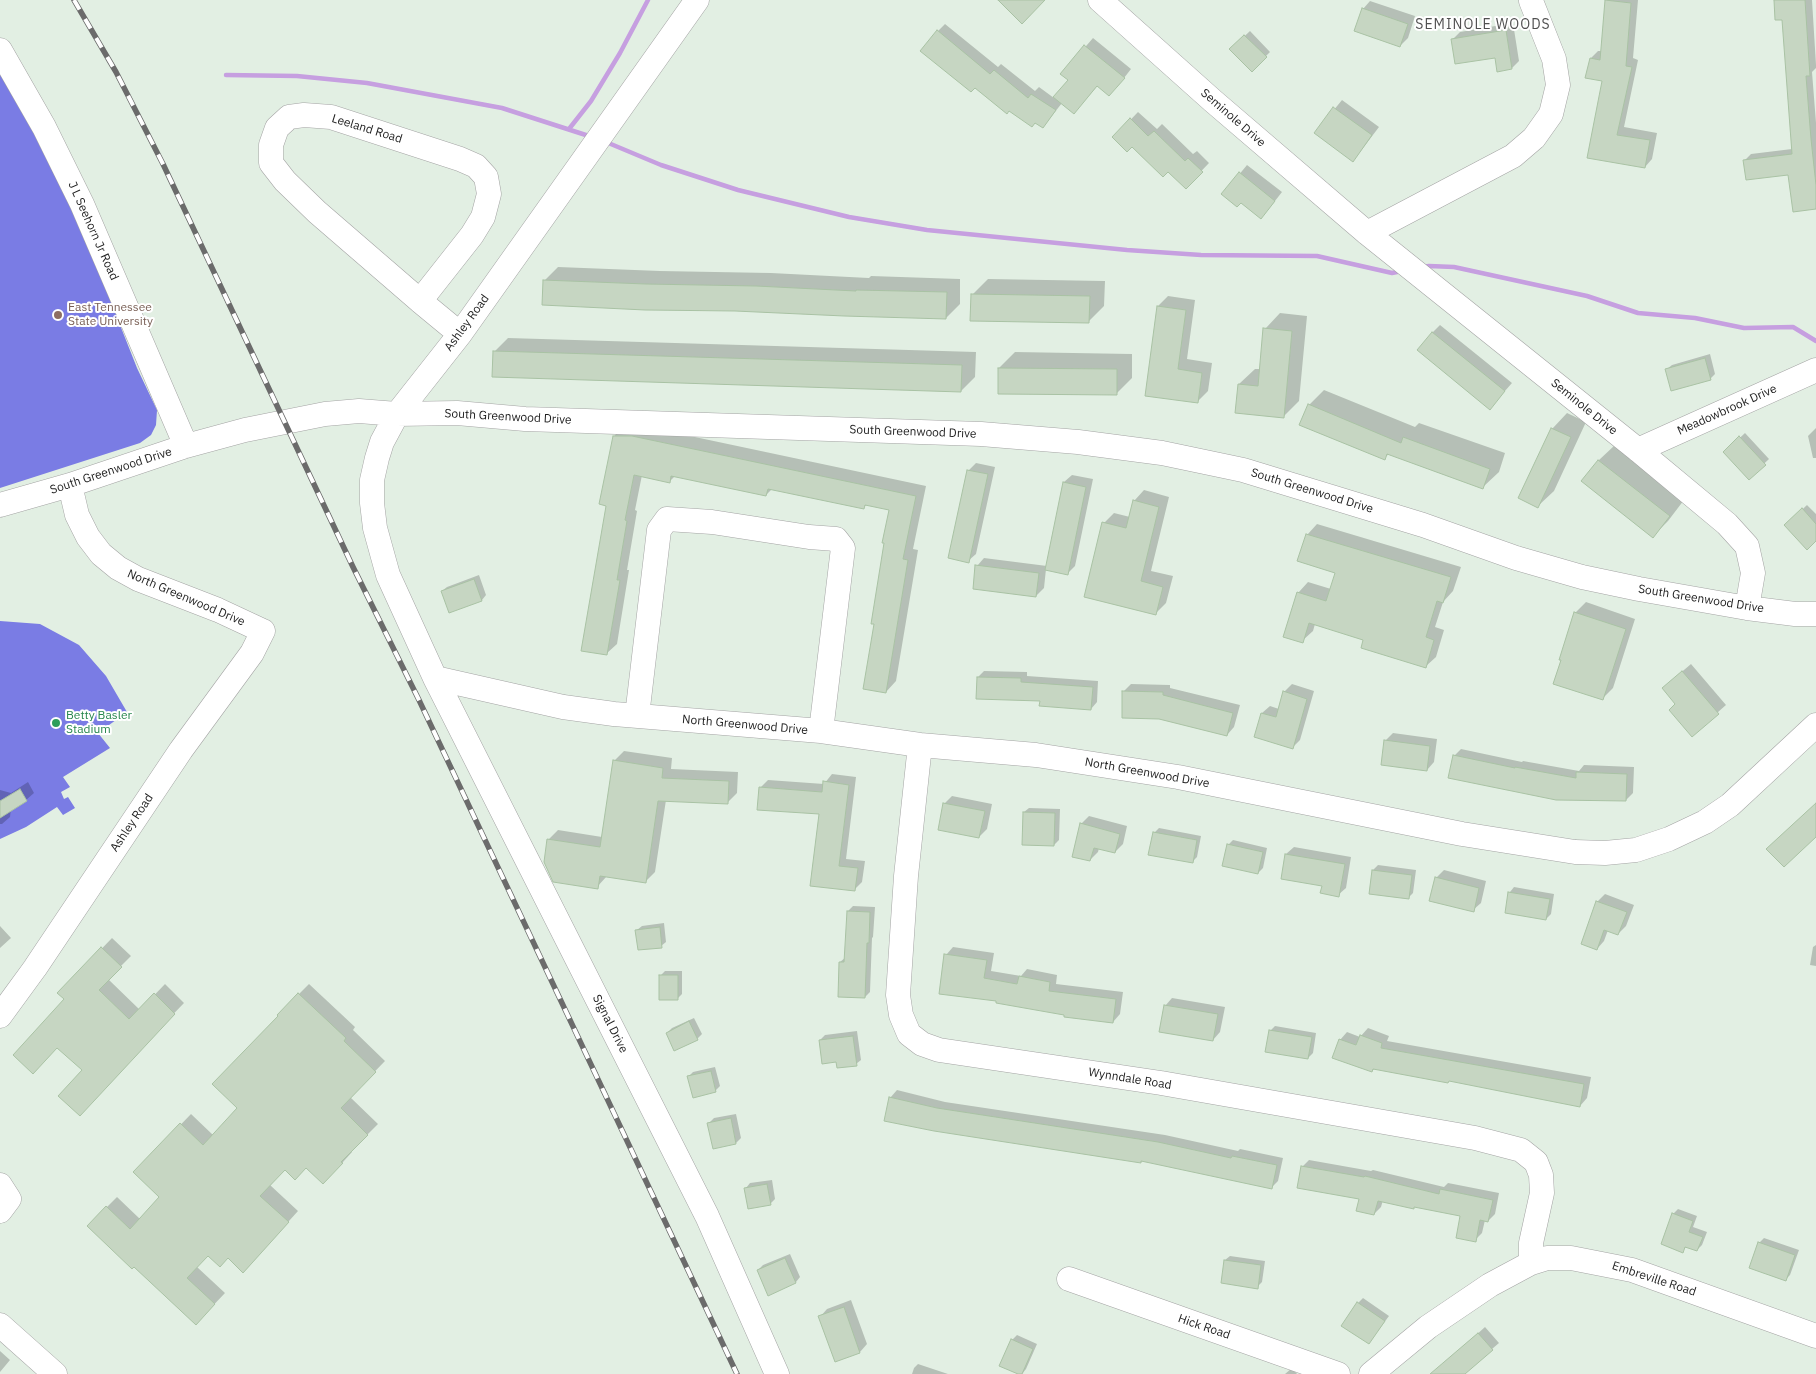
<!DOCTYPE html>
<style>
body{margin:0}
canvas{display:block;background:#e2efe3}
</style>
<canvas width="1816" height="1374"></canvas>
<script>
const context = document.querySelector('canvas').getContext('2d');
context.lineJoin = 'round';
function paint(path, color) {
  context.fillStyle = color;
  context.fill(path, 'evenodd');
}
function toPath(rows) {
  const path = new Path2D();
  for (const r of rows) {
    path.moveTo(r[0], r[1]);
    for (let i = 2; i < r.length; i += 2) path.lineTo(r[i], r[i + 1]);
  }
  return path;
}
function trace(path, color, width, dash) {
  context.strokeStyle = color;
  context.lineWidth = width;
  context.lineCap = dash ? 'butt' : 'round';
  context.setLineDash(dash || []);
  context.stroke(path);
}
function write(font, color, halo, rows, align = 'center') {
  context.font = font + ' "IBM Plex Sans",sans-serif';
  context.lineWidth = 4;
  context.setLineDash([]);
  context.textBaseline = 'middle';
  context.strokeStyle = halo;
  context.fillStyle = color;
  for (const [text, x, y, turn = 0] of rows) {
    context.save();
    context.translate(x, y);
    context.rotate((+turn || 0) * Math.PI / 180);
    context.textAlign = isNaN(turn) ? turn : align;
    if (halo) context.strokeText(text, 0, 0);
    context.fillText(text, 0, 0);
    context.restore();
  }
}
paint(toPath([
 [0,69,20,104,86,239,137,368,157,410,156,425,151,435,140,443,0,488],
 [0,621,40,624,79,645,106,676,127,712,98,733,110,748,63,777,70,787,61,792,64,799,68,797,75,808,63,815,57,807,26,827,0,839]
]), '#7a7ce4');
paint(toPath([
 [1607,0,1638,0,1633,58,1638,60,1624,127,1657,133,1652,159,1645,167,1589,157,1604,81,1591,58,1598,51,1602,51],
 [1776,0,1812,0,1816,65,1816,68,1812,72,1816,123,1816,208,1790,174,1745,160,1751,154,1792,149,1783,19],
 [1370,1,1415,16,1408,38,1400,46,1363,9],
 [1513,23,1519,61,1512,68,1496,57,1453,39,1460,32],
 [945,24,998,67,1001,64,1035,91,1039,87,1054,98,1069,80,1062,74,1093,38,1131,69,1117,87,1098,85,1081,105,1062,103,1043,127,938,31],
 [1250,31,1270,52,1252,70,1231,49],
 [1342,100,1379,127,1360,152,1353,160,1315,133],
 [1138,112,1157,129,1162,124,1193,154,1197,151,1209,163,1186,187,1168,170,1132,145,1114,137],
 [1247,165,1282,192,1268,210,1241,201,1223,194],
 [558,267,660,271,771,273,869,278,871,276,960,279,960,304,946,318,735,309,544,281],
 [988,279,1105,281,1104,306,1089,321,972,295],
 [1168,296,1195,300,1187,359,1212,363,1208,391,1197,402,1147,395,1158,306],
 [1280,313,1307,316,1299,401,1283,417,1237,412,1239,384,1255,369,1261,369,1265,329],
 [1440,325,1512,383,1490,408,1432,333],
 [508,338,976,352,975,377,961,391,494,352],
 [1015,352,1132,354,1132,378,1116,394,999,368],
 [1710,354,1715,374,1710,379,1667,369,1672,365],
 [1324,390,1415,427,1419,423,1505,453,1499,472,1483,487,1389,454,1384,458,1309,405],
 [1567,413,1586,422,1554,491,1538,506,1552,429],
 [624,426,643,426,926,486,913,549,918,550,896,681,886,692,891,509,867,504,863,508,772,489,766,495,675,476,670,481,642,475,635,510,637,511,627,570,629,570,617,644,606,654,607,505,614,436],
 [1816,428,1816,458,1813,458,1808,436],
 [1745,433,1769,459,1749,478,1725,452],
 [1615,445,1684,500,1668,521,1653,536,1583,481,1599,460],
 [976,463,995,467,976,554,968,561,950,557,969,470],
 [1072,475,1093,479,1075,566,1067,574,1046,569,1044,588,1036,596,977,566,984,558,1047,566,1064,482],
 [1144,490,1169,497,1151,571,1173,576,1166,603,1156,613,1104,523,1114,513,1130,517,1134,501],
 [1807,505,1816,514,1816,540,1786,525],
 [1317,524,1461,567,1453,591,1443,602,1435,627,1444,630,1436,657,1425,667,1365,639,1315,624,1313,631,1302,641,1298,593,1308,582,1331,589,1336,572,1307,535],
 [479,575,486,595,482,600,442,591,447,587],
 [1586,602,1635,619,1613,688,1602,699,1575,613],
 [1691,664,1726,705,1692,735,1676,704,1671,681],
 [984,671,1027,672,1027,676,1098,681,1097,702,1091,709,1041,700,978,677],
 [1131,684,1170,685,1170,688,1240,705,1234,727,1227,735,1123,692],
 [1292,684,1314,691,1300,740,1293,747,1262,713,1270,706,1279,709,1284,692],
 [1393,733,1437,739,1434,762,1427,770,1385,741],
 [1461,749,1522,762,1523,761,1579,771,1584,765,1634,767,1633,793,1626,800,1454,756],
 [624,751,672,758,671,769,738,772,737,793,727,803,666,800,655,872,645,882,607,876,597,887,548,840,558,830,602,837,614,761],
 [832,774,856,777,846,859,865,861,862,882,854,890,812,885,820,813,760,788,768,780,824,784],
 [28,782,34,793,26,800,11,809,10,817,2,824,0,824,0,790,11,793],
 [952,796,992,804,987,829,979,837,944,804],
 [1029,808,1060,809,1059,840,1054,845,1024,812],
 [1089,816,1127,826,1123,844,1115,852,1099,848,1098,852,1090,860,1081,824],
 [1159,828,1201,836,1197,857,1192,862,1154,833],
 [1233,840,1267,848,1263,868,1258,873,1228,845],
 [1294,847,1351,857,1346,888,1338,895,1323,885,1286,854],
 [1378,865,1416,870,1413,893,1408,898,1370,893,1373,870],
 [1444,870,1486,881,1481,903,1473,910,1436,878],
 [1514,887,1554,894,1551,914,1546,919,1506,912,1510,892],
 [1605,894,1634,905,1626,926,1618,934,1608,930,1604,941,1597,949,1597,902],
 [853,906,875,907,873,937,872,938,870,992,865,997,840,962,846,957,848,911],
 [664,923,666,942,661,946,637,930,642,926],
 [0,926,11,938,0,948],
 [112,938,131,956,108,979,140,1010,165,984,184,1003,132,1057,83,1070,66,999,59,993],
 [1816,945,1816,966,1810,965,1813,947],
 [953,947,994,953,991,971,1021,976,1027,969,1057,975,1056,984,1123,992,1120,1014,1113,1022,997,1002,946,955],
 [665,971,682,971,682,994,677,999,660,976],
 [309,984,355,1027,353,1030,385,1061,350,1097,378,1124,351,1151,352,1152,334,1172,307,1167,285,1169,270,1185,298,1211,253,1261,208,1254,197,1267,225,1293,206,1313,134,1265,88,1226,117,1197,140,1219,161,1197,135,1172,191,1114,213,1135,239,1108,279,1016,278,1015],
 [1172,998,1225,1007,1220,1032,1213,1040,1165,1006],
 [694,1018,702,1034,697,1039,667,1033,672,1028],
 [1275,1026,1316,1033,1313,1053,1308,1058,1270,1031],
 [1368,1028,1389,1036,1387,1041,1591,1077,1587,1098,1580,1106,1450,1080,1375,1068,1372,1071,1340,1040,1347,1032,1360,1037],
 [857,1031,861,1060,856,1064,837,1060,820,1040,825,1035],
 [715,1067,720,1086,715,1091,688,1077,693,1072],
 [897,1090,945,1102,1165,1135,1238,1151,1240,1149,1283,1158,1278,1181,1271,1188,1143,1160,1141,1162,890,1098],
 [736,1114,741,1138,736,1143,709,1123,714,1118],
 [1309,1160,1371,1171,1373,1170,1444,1187,1448,1183,1499,1193,1495,1214,1488,1221,1485,1220,1482,1233,1475,1240,1461,1215,1415,1206,1413,1208,1383,1200,1381,1207,1374,1214,1361,1198,1302,1167],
 [772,1180,775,1199,770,1204,746,1188,750,1183],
 [1678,1209,1697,1216,1693,1227,1707,1232,1702,1245,1697,1250,1687,1246,1682,1251,1673,1214],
 [1764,1238,1799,1250,1790,1275,1785,1280,1759,1243],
 [790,1254,800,1277,796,1282,758,1270,763,1265],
 [1230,1256,1265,1261,1262,1282,1257,1287,1225,1260],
 [1363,1298,1389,1316,1369,1343,1358,1303],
 [851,1300,867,1344,860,1352,836,1361,820,1317,827,1309],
 [1485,1327,1499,1343,1492,1349,1463,1374,1433,1374],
 [1017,1335,1037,1344,1026,1369,1022,1374,1012,1340],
 [0,1351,10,1360,0,1372],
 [918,1364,948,1374,912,1374,914,1368],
 [1292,1368,1297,1374,1285,1374]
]), '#0003');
trace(toPath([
 [226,75,297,76,367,83,502,108,592,137],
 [569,129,591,101,620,53,648,0],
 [606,142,661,165,738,190,849,217,927,230,1127,250,1201,255,1317,256,1392,273,1402,271],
 [1422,267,1429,266,1454,267,1587,296,1638,313,1695,318,1744,328,1793,327,1816,341]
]), '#c69fe0', 4.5);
const building = toPath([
 [998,0,1045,0,1022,24,998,0],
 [1605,0,1631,3,1626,66,1632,67,1617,135,1650,140,1645,168,1587,158,1602,81,1585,78,1590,58,1600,60,1605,0],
 [1774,0,1805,0,1810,76,1806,76,1811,139,1816,185,1816,209,1793,212,1788,175,1746,180,1743,160,1792,154,1782,20,1775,20,1774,0],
 [1362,8,1408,24,1400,47,1354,31,1362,8],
 [937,30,990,74,994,70,1028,98,1031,94,1056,110,1043,128,1035,123,1032,127,1009,111,1007,114,975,88,971,92,920,51,937,30],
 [1506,30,1512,69,1497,72,1495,58,1455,64,1451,39,1506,30],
 [1244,35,1267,57,1252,72,1229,49,1244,35],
 [1084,45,1125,78,1109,96,1097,86,1074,114,1053,97,1068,80,1060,74,1084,45],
 [1333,107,1372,135,1353,162,1314,133,1333,107],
 [1130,118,1148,136,1154,131,1185,161,1188,158,1203,172,1186,189,1168,172,1163,177,1132,147,1127,152,1112,137,1130,118],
 [1239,172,1275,201,1261,219,1241,203,1237,207,1221,194,1239,172],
 [543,280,646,284,756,286,856,291,856,290,947,292,946,319,844,316,735,311,645,310,542,305,543,280],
 [971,294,1090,296,1089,323,970,321,971,294],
 [1157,306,1186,310,1178,369,1202,373,1198,403,1145,396,1157,306],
 [1263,328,1292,331,1284,418,1235,413,1238,384,1258,386,1263,328],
 [1432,332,1505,391,1490,410,1417,350,1432,332],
 [493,351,962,365,961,392,492,377,493,351],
 [1705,358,1711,380,1671,391,1665,369,1705,358],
 [998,368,1117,369,1117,395,998,394,998,368],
 [1308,404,1401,443,1403,437,1490,469,1483,489,1387,454,1385,460,1299,425,1308,404],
 [1551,428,1571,437,1538,508,1518,498,1551,428],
 [613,436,632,436,916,496,903,559,908,560,886,693,863,689,874,624,871,624,884,543,882,543,889,510,865,505,864,509,768,489,766,496,671,476,670,483,634,475,625,520,627,521,617,580,620,580,607,655,581,651,606,506,599,504,613,436],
 [1739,436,1766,465,1749,480,1723,452,1739,436],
 [1598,460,1670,516,1653,538,1581,481,1598,460],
 [967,470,988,474,969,563,948,558,967,470],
 [1063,482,1086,487,1068,575,1045,570,1063,482],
 [1133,500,1159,507,1141,581,1163,587,1156,615,1084,597,1102,522,1126,528,1133,500],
 [1802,508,1816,524,1816,541,1807,550,1784,525,1802,508],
 [1306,534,1451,577,1443,603,1437,601,1426,637,1434,640,1426,668,1361,648,1363,640,1309,623,1303,643,1283,637,1297,592,1326,601,1335,573,1297,561,1306,534],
 [975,565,1039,573,1036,597,973,589,975,565],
 [474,579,482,601,449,613,441,591,474,579],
 [1574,612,1626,629,1603,700,1553,684,1561,660,1559,660,1574,612],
 [1682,671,1719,714,1692,737,1669,710,1675,704,1662,688,1682,671],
 [977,677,1021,678,1021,682,1093,687,1091,710,1039,706,1040,701,976,699,977,677],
 [1122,691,1163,692,1163,695,1233,713,1227,736,1159,719,1122,718,1122,691],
 [1283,691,1307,699,1293,749,1254,737,1261,713,1276,717,1283,691],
 [1384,740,1430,746,1427,771,1381,765,1384,740],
 [1453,755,1515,768,1515,767,1576,778,1576,772,1627,774,1626,801,1556,800,1448,778,1453,755],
 [613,760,663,768,662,778,729,781,728,804,658,801,646,883,600,876,598,889,553,882,544,862,547,839,600,847,613,760],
 [823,781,849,785,839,866,858,868,855,891,810,886,819,814,757,810,759,787,822,792,823,781],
 [20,789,27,801,0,818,0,801,20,789],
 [943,803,985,811,979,838,938,830,943,803],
 [1816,803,1816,837,1784,867,1766,849,1816,803],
 [1023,812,1055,813,1054,846,1022,845,1023,812],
 [1080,823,1120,834,1115,853,1094,848,1090,861,1072,857,1080,823],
 [1153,832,1197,840,1193,863,1148,855,1153,832],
 [1227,844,1263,852,1258,874,1222,866,1227,844],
 [1285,854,1345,864,1339,897,1320,893,1322,886,1281,879,1285,854],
 [1372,870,1412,875,1409,899,1369,894,1372,870],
 [1435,877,1479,888,1474,912,1429,901,1435,877],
 [1508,892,1550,899,1546,920,1505,913,1508,892],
 [1596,901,1627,912,1618,935,1604,930,1597,950,1581,944,1596,901],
 [847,911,870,912,869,943,867,943,865,998,838,997,839,962,844,962,847,911],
 [660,927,662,948,638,950,635,930,660,927],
 [101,947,122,967,99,990,129,1019,154,993,175,1014,80,1116,58,1096,82,1070,57,1048,33,1074,13,1055,64,999,57,993,101,947],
 [944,954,987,960,984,978,1017,984,1019,976,1050,982,1049,991,1116,999,1113,1023,1064,1017,1064,1015,996,1003,996,1001,939,994,944,954],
 [659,975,678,975,678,1000,659,1000,659,975],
 [298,993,346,1038,344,1041,376,1072,341,1108,368,1135,341,1162,343,1163,323,1184,306,1168,295,1180,285,1170,260,1196,289,1222,243,1273,228,1258,220,1267,208,1256,187,1278,215,1304,196,1325,134,1267,132,1269,87,1226,106,1206,130,1229,159,1197,133,1172,180,1123,203,1145,237,1108,212,1084,278,1016,277,1015,298,993],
 [1164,1005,1218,1014,1213,1041,1159,1032,1164,1005],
 [689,1021,698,1040,674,1051,666,1033,689,1021],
 [1269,1030,1312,1037,1308,1059,1265,1052,1269,1030],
 [1360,1035,1382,1043,1381,1048,1584,1084,1580,1107,1449,1081,1448,1083,1373,1069,1372,1072,1332,1058,1339,1039,1356,1045,1360,1035],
 [853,1036,857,1066,837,1068,836,1062,822,1064,819,1040,853,1036],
 [711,1071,716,1092,693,1098,687,1076,711,1071],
 [889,1097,937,1108,1158,1142,1231,1158,1232,1156,1277,1165,1272,1189,1141,1161,1141,1163,934,1131,884,1121,889,1097],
 [731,1118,736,1144,713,1149,707,1123,731,1118],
 [1301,1166,1364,1177,1365,1176,1439,1194,1440,1189,1493,1200,1488,1222,1480,1220,1476,1242,1456,1238,1460,1216,1414,1207,1414,1209,1378,1201,1374,1215,1356,1211,1359,1199,1297,1188,1301,1166],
 [767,1184,771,1205,748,1209,744,1188,767,1184],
 [1672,1213,1693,1221,1689,1232,1703,1237,1697,1251,1685,1247,1683,1253,1661,1244,1672,1213],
 [1758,1242,1795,1255,1786,1281,1749,1268,1758,1242],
 [785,1258,796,1283,768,1296,757,1270,785,1258],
 [1224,1260,1261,1265,1258,1289,1221,1283,1224,1260],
 [1357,1302,1385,1321,1369,1344,1341,1326,1357,1302],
 [844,1307,860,1353,835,1362,818,1316,844,1307],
 [1478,1333,1493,1350,1465,1374,1430,1374,1478,1333],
 [1011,1339,1033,1349,1022,1374,1018,1374,999,1366,1011,1339]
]);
paint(building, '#c6d6c2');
trace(building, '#a9c2a4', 1);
const minor = toPath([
 [697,0,460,334,397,414,382,442,377,458,372,480,372,503,375,528,388,575,435,678,707,1216,777,1374],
 [1100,0,1213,101,1367,233,1638,450,1727,524,1747,546,1753,573,1747,608],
 [0,50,44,127,82,204,186,446],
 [1367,233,1513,156,1534,138,1551,114,1558,85,1554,59,1531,1],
 [420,301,472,235,483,217,489,194,486,177,476,166,460,159,331,117,304,115,289,117,277,128,271,145,271,163,285,181,317,212,420,301,460,334],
 [1638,450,1816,370],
 [0,505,70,485,186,446,245,430,325,414,359,411,397,414,457,413,525,419,981,434,1078,442,1162,453,1243,470,1423,525,1516,558,1582,577,1639,589,1747,608,1795,614,1816,614],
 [435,678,563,707,614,714,821,731,920,745,1036,755,1178,777,1462,834,1575,852,1605,853,1636,850,1669,839,1705,822,1730,805,1816,725],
 [637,716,659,530,667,519,712,522,809,537,836,539,843,548,821,731],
 [920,745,906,876,898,995,901,1015,909,1034,922,1044,939,1050,1161,1083,1475,1138,1521,1150,1536,1162,1541,1175,1542,1193,1531,1243,1531,1263],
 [0,1016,35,968,181,750,252,653,263,631,218,610,138,579,118,568,101,554,88,537,77,515,70,485],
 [0,1185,9,1199,0,1211],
 [1069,1279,1338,1374],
 [0,1325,55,1374],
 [1371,1374,1428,1327,1490,1285,1531,1263,1547,1258,1571,1258,1632,1270,1816,1336]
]);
trace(minor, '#a4a4a4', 25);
trace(minor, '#fff', 24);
const rail = toPath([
 [74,0,116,72,163,164,353,567,419,700,737,1374]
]);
trace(rail, '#6b6b6b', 5.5);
trace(rail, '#fff', 4, [11]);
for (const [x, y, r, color] of [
 [58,315,5,"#8d6e63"],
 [56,723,5,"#2e9e5b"]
]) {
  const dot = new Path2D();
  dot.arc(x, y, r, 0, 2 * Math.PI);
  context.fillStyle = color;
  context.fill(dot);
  trace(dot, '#fff', 2);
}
write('12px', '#1d1d1d', '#fff', [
 ["Seminole Drive",1233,118,41],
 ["Leeland Road",367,129,17],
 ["J L Seehorn Jr Road",93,231,66],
 ["Ashley Road",467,323,-54],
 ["Seminole Drive",1584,407,39],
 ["Meadowbrook Drive",1727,410,-24],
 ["South Greenwood Drive",508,417,3],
 ["South Greenwood Drive",913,432,2],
 ["South Greenwood Drive",111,471,-18],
 ["South Greenwood Drive",1312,491,17],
 ["North Greenwood Drive",186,598,23],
 ["South Greenwood Drive",1701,599,9],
 ["North Greenwood Drive",745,725,5],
 ["North Greenwood Drive",1147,773,10],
 ["Ashley Road",132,823,-56],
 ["Signal Drive",610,1024,63],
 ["Wynndale Road",1130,1079,9],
 ["Embreville Road",1654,1279,18],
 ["Hick Road",1204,1327,19]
]);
write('12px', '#785e54', '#fff', [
 ["East Tennessee",68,308],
 ["State University",68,322]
], 'left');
write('12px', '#27864d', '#fff', [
 ["Betty Basler",66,716],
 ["Stadium",66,730]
], 'left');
context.letterSpacing = '1px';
write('14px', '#505050', '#fff', [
 ["SEMINOLE WOODS",1483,25]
]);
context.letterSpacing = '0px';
</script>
